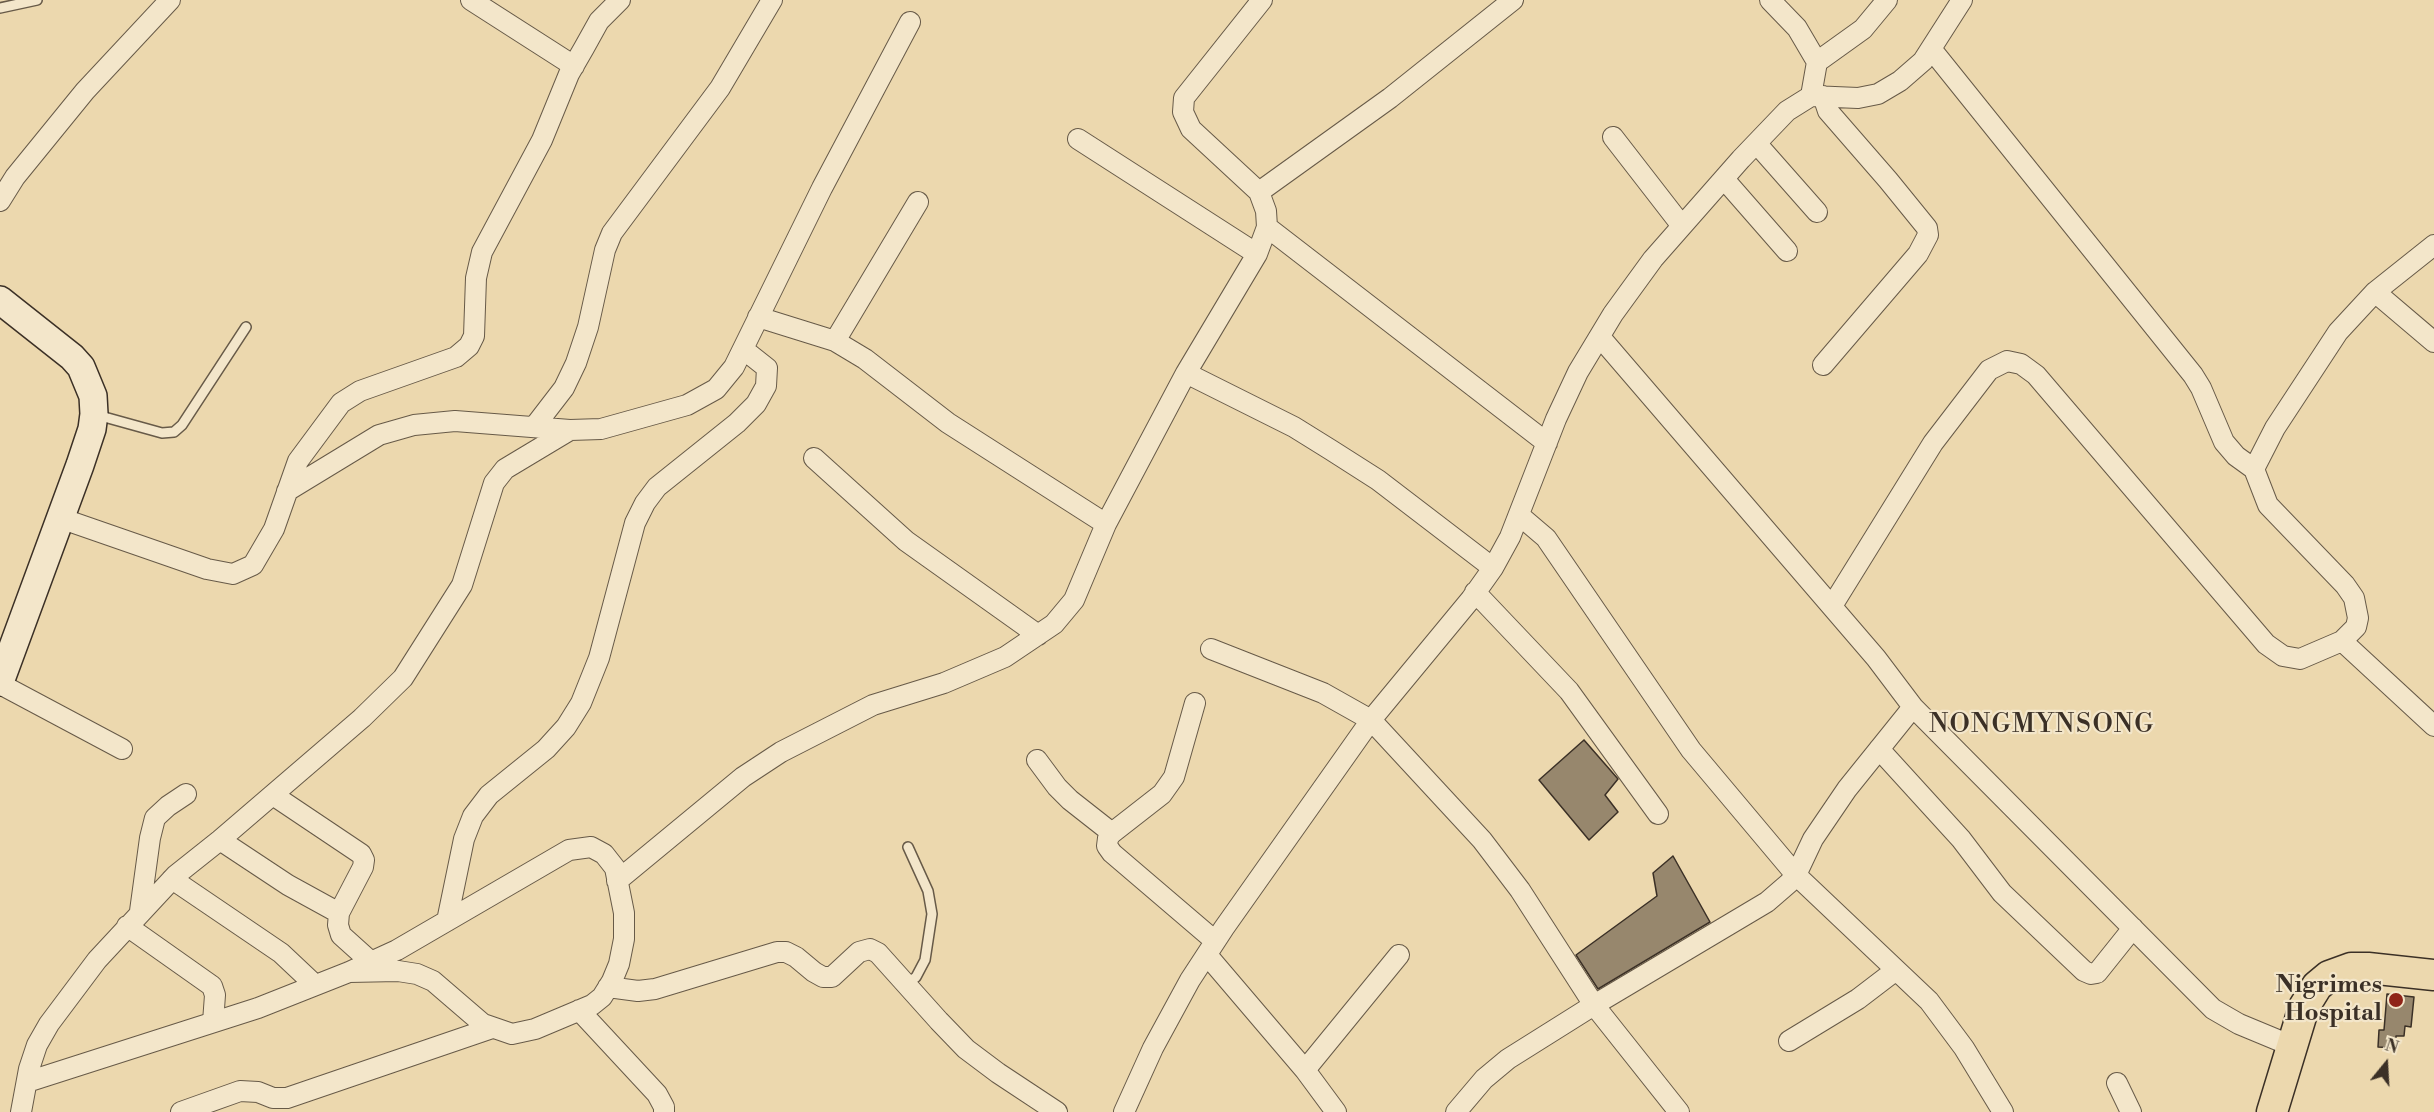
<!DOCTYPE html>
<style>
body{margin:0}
#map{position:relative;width:2434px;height:1112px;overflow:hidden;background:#ecd8ae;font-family:"Libre Bodoni",serif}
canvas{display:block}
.north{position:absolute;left:2356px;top:1034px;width:60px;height:60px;-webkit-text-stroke:4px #f3e6ca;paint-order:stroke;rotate:18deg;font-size:16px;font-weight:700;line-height:24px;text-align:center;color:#3b3026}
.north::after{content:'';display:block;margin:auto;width:21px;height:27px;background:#3b3026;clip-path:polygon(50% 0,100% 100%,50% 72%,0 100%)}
</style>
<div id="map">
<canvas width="2434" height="1112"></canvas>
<div class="north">N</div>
</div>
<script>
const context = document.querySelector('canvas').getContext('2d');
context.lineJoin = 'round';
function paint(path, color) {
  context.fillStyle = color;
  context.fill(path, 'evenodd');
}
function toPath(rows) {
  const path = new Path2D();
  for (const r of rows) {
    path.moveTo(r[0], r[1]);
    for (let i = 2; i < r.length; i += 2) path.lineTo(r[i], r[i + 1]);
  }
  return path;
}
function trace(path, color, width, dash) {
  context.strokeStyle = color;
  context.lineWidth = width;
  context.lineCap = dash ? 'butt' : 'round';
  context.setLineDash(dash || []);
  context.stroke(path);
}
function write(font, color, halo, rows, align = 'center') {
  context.font = font + ' "Libre Bodoni",serif';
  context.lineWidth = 4.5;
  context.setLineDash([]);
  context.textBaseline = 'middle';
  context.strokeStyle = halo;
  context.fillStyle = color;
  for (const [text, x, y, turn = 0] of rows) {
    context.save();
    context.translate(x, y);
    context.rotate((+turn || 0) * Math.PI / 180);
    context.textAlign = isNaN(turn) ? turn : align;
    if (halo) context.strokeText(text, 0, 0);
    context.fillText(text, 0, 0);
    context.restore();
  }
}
const building = toPath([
 [1584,740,1618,779,1605,795,1618,812,1589,840,1539,780,1584,740],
 [1673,856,1710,922,1598,989,1576,955,1657,896,1653,873,1673,856],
 [2387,994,2414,997,2411,1027,2405,1026,2404,1036,2396,1036,2395,1048,2378,1047,2379,1030,2384,1030,2387,994]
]);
paint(building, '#97876d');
trace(building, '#3b3026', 1.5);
const lane = toPath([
 [0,8,37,0],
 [97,415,162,433,174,432,182,425,246,327],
 [905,985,916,977,925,960,932,914,928,891,908,847]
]);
const street = toPath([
 [471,0,574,66],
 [1770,0,1797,28,1817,62,1811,96],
 [1932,50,2193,375,2201,388,2224,442,2236,456,2254,469],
 [1817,62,1863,29,1887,0],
 [1613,137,1682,226],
 [1078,139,1257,254],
 [1757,144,1817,212],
 [1724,179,1787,251],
 [1259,192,1390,98,1513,0],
 [0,201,15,177,85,91,170,0],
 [1267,227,1547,443],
 [2375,292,2434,342],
 [758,317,835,341,865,359,948,423,1106,524],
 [1600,337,1876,658,1913,707,2213,1009,2239,1024,2292,1046],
 [835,341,918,202],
 [1823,365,1918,254,1928,235,1927,228,1888,180,1828,111,1823,96],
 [1186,373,1294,427,1331,450,1378,480,1493,568],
 [534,427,564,388,576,363,588,327,605,250,612,233,720,88,772,0],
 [814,458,906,541,1038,635],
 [287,491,379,435,414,425,455,421,570,430,601,429,687,405,716,389,734,367,822,188,910,22],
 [1519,515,1546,538,1691,750,1796,875,1929,1001,1964,1048,2003,1112],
 [60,518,207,569,233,574,253,565,274,529,298,461,341,403,360,391,456,357,469,346,474,336,476,278,482,252,542,140,569,74,584,48,599,21,620,0],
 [1475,592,1569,691,1658,814],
 [1832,606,1933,443,1989,370,2007,361,2021,364,2036,375,2266,644,2283,656,2300,659,2342,641,2356,627,2358,618,2354,598,2345,585,2268,505,2254,469,2275,428,2338,332,2375,292,2434,245],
 [2342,641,2434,726],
 [1211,649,1323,693,1371,720,1482,840,1520,890,1594,1005,1679,1112],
 [0,684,122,749],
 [1195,703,1174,777,1162,794,1112,833,1108,838,1107,846,1112,853,1215,941],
 [1879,749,1961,839,2002,893,2084,971,2091,974,2097,973,2133,928],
 [1037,760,1057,787,1070,800,1112,833],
 [273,795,361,854,364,860,363,867,339,913,338,925,341,935,371,962],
 [220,840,288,885,339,913],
 [172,879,281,953,315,985],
 [617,881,743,777,781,752,873,705,944,683,1005,657,1054,624,1074,600,1106,524,1186,373,1257,254,1267,227,1266,211,1259,192,1191,129,1183,112,1184,98,1262,0],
 [140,911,150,838,155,818,168,806,186,794],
 [447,921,464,839,473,816,489,795,546,749,566,727,581,703,599,658,635,523,645,503,657,487,737,423,756,404,766,386,767,368,743,349],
 [127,926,212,986,215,995,213,1022],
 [1207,955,1305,1070,1336,1112],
 [608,987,638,991,655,989,777,952,786,952,796,957,814,972,823,977,832,977,859,952,870,949,878,953,939,1021,966,1049,998,1073,1057,1112],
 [579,1010,657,1094,664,1107,664,1112],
 [1789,1041,1858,999,1896,970],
 [1305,1070,1399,955],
 [27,1082,258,1008,349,972,397,950,569,850,591,847,604,854,615,868,624,913,624,939,619,964,612,981,602,997,592,1005,535,1029,512,1034,483,1024,433,981,417,974,398,971,349,972],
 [2117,1083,2131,1112],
 [21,1112,29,1069,37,1045,49,1024,97,960,176,875,220,840,362,718,403,678,462,585,494,483,505,469,570,430],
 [181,1112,240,1091,258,1092,273,1098,287,1098,492,1028],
 [1124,1112,1153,1048,1190,980,1224,928,1371,720,1471,599,1493,568,1510,537,1556,419,1578,372,1613,314,1653,259,1741,159,1787,111,1811,96,1858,98,1878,94,1900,81,1923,61,1962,0],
 [1456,1112,1484,1079,1508,1059,1594,1005,1767,902,1789,883,1796,875,1813,839,1847,789,1913,707]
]);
const secondary = toPath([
 [0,300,72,357,81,367,93,396,94,414,92,429,80,465,0,682]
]);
const primary = toPath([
 [2272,1112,2304,1007,2317,986,2329,976,2351,968,2368,968,2434,975]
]);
trace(lane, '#675a48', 12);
trace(street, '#675a48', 22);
trace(secondary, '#3b3026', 30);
trace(primary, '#3b3026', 33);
trace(lane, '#f3e6ca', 9);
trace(street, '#f3e6ca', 20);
trace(secondary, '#f3e6ca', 27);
trace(primary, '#ecd8ae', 30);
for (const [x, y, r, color] of [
 [2396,1000,8,"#8f2418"]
]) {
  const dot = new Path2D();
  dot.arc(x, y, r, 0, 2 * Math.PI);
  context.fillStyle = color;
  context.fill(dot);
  trace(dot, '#f3e6ca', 2);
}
write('bold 24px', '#3b3026', '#f3e6ca', [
 ["Nigrimes",2382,986],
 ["Hospital",2382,1014]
], 'right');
context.letterSpacing = '1.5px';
write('26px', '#3b3026', '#f3e6ca', [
 ["NONGMYNSONG",2042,726]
]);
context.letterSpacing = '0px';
</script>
